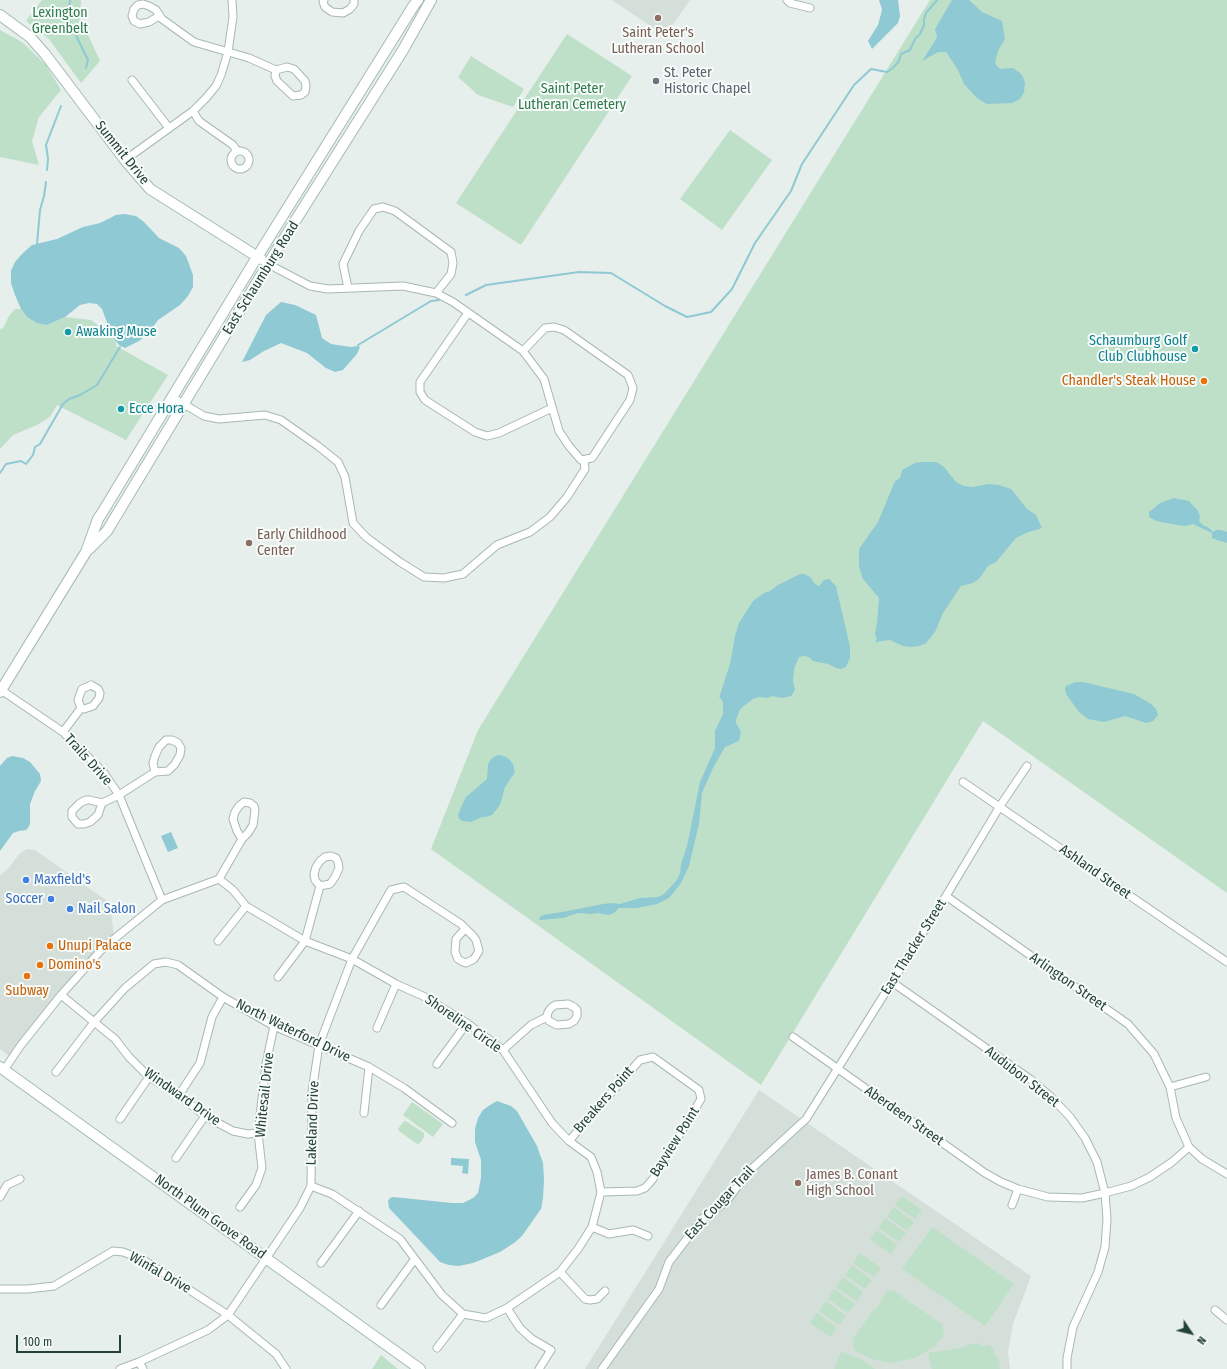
<!DOCTYPE html>
<style>
body{margin:0}
#map{position:relative;width:1227px;height:1369px;overflow:hidden;background:#e6efeb;font-family:"Fira Sans Condensed",sans-serif}
canvas{display:block}
.north{position:absolute;left:1171px;top:1313px;width:40px;height:40px;-webkit-text-stroke:3px #f7fbf9;paint-order:stroke;rotate:125deg;font-size:11px;font-weight:700;line-height:16px;text-align:center;color:#24423a}
.north::after{content:'';display:block;margin:auto;width:14px;height:18px;background:#24423a;clip-path:polygon(50% 0,100% 100%,50% 72%,0 100%)}
.scale{position:absolute;left:16px;top:1335px;width:105px;height:18px;box-sizing:border-box;border:2px solid #24423a;border-top:0;padding-left:5px;font-size:12px;line-height:14px;white-space:nowrap;color:#24423a;-webkit-text-stroke:3px #f7fbf9;paint-order:stroke}
</style>
<div id="map">
<canvas width="1227" height="1369"></canvas>
<div class="north">N</div>
<div class="scale">100 m</div>
</div>
<script>
const context = document.querySelector('canvas').getContext('2d');
context.lineJoin = 'round';
function paint(path, color) {
  context.fillStyle = color;
  context.fill(path, 'evenodd');
}
function toPath(rows) {
  const path = new Path2D();
  for (const r of rows) {
    if (r.length === 3) {
      path.moveTo(r[0] + r[2], r[1]);
      path.arc(r[0], r[1], r[2], 0, 2 * Math.PI);
      continue;
    }
    path.moveTo(r[0], r[1]);
    for (let i = 2; i < r.length; i += 2) path.lineTo(r[i], r[i + 1]);
  }
  return path;
}
function trace(path, color, width, dash) {
  context.strokeStyle = color;
  context.lineWidth = width;
  context.lineCap = dash ? 'butt' : 'round';
  context.setLineDash(dash || []);
  context.stroke(path);
}
function write(font, color, halo, rows, align = 'center') {
  context.font = font + ' "Fira Sans Condensed",sans-serif';
  context.lineWidth = 4;
  context.setLineDash([]);
  context.textBaseline = 'middle';
  context.strokeStyle = halo;
  context.fillStyle = color;
  for (const [text, x, y, turn = 0] of rows) {
    context.save();
    context.translate(x, y);
    context.rotate((+turn || 0) * Math.PI / 180);
    context.textAlign = isNaN(turn) ? turn : align;
    if (halo) context.strokeText(text, 0, 0);
    context.fillText(text, 0, 0);
    context.restore();
  }
}
paint(toPath([
 [612,0,690,0,665,36],
 [27,849,35,850,110,903,114,937,11,1057,0,1049,0,875,9,868,19,854],
 [759,1090,1031,1276,1013,1324,1008,1352,1010,1369,585,1369]
]), '#d4dfda');
paint(toPath([
 [42,0,81,0,80,17,100,61,81,83,49,39,26,21],
 [930,0,1227,0,1227,893,983,721,761,1085,431,849,478,730],
 [0,30,22,42,46,65,61,90,39,117,32,141,39,165,0,157],
 [567,34,632,76,521,245,456,203],
 [471,56,524,89,513,107,478,95,458,77],
 [730,130,772,160,722,230,680,199],
 [15,309,21,309,27,317,47,325,65,317,91,320,112,336,116,341,116,346,168,375,126,440,57,405,50,417,37,425,13,435,0,449,0,329,3,328,9,316],
 [412,1102,443,1124,433,1137,403,1115],
 [406,1121,424,1133,424,1137,420,1143,417,1144,399,1131,398,1129,403,1122],
 [902,1196,922,1210,915,1219,895,1205],
 [894,1207,914,1222,907,1231,887,1216],
 [885,1218,906,1233,899,1242,879,1228],
 [932,1227,1014,1284,985,1326,902,1269],
 [877,1230,897,1245,891,1254,870,1239],
 [860,1253,881,1268,874,1277,853,1263],
 [852,1265,872,1280,865,1289,845,1275],
 [843,1277,863,1292,857,1301,836,1287],
 [834,1289,855,1304,848,1313,828,1299],
 [894,1290,902,1296,902,1297,942,1324,944,1336,934,1347,915,1358,892,1363,872,1359,855,1351,852,1340,874,1309,875,1310,882,1300,881,1299,887,1291],
 [826,1301,846,1316,839,1325,819,1311],
 [817,1313,837,1328,831,1337,810,1323],
 [979,1343,980,1345,982,1345,984,1346,989,1345,994,1349,995,1356,997,1356,997,1358,999,1358,1000,1369,932,1369,928,1353,966,1347,967,1345],
 [841,1351,861,1359,875,1369,834,1369],
 [381,1355,398,1369,372,1369]
]), '#bfe0c8');
paint(toPath([
 [879,0,898,0,900,16,898,23,872,49,868,41,878,25,881,14,882,9],
 [952,0,969,0,982,12,1002,21,1005,39,998,51,995,62,996,65,1000,69,1013,68,1020,73,1023,77,1025,83,1024,92,1020,99,1012,103,987,104,977,98,964,84,958,70,946,52,938,52,922,61,935,41,937,36,935,29],
 [124,214,136,216,144,222,159,238,179,248,186,256,193,275,193,287,188,296,180,305,158,320,147,335,139,341,125,348,119,345,112,336,102,309,97,304,89,303,80,305,65,317,47,325,37,323,27,317,21,309,15,295,11,283,11,271,15,262,22,254,32,245,57,239,83,227,100,223,116,215],
 [281,302,295,305,316,315,322,338,331,344,351,347,358,346,360,347,357,354,343,370,335,372,326,368,307,353,281,343,264,351,250,360,242,362,266,315],
 [923,462,936,462,940,464,944,467,956,482,964,486,973,487,988,484,999,485,1011,489,1027,509,1036,515,1042,528,1026,533,1016,538,996,562,988,566,979,579,973,583,961,586,943,613,935,632,925,644,919,646,911,647,903,646,890,640,875,642,877,639,875,634,877,623,879,598,863,579,859,567,859,549,878,522,895,481,900,478,902,470,915,463],
 [1174,498,1189,501,1198,511,1200,516,1199,521,1204,526,1208,527,1213,532,1216,530,1221,530,1227,532,1227,543,1217,540,1212,538,1212,533,1193,524,1186,526,1177,525,1156,521,1149,517,1149,512,1153,509,1160,503],
 [800,574,804,574,810,577,815,584,819,586,824,580,829,579,836,586,850,647,850,658,846,667,841,669,836,668,828,664,813,661,809,657,803,656,799,657,794,669,793,681,795,690,791,696,782,698,772,696,768,698,759,697,753,699,740,709,736,720,736,723,741,732,739,741,725,747,713,768,702,793,699,824,689,866,681,883,674,892,669,898,657,904,637,908,619,908,614,913,608,915,598,913,591,914,578,913,563,918,541,920,539,919,540,917,543,915,568,911,603,904,612,903,620,904,640,898,658,897,664,894,677,880,680,873,681,864,687,846,700,782,715,748,715,731,723,714,723,702,719,696,720,695,730,664,735,636,739,623,753,601,764,593,770,591,778,585],
 [1076,682,1083,682,1134,694,1151,704,1156,709,1158,715,1153,721,1146,723,1125,716,1104,722,1088,719,1079,712,1066,694,1065,689,1066,686],
 [498,755,504,756,509,759,513,764,515,772,505,787,500,805,492,815,485,817,482,817,471,822,462,821,459,818,458,815,463,803,466,797,487,779,488,764,492,758],
 [12,756,23,758,30,762,40,774,41,781,35,791,30,804,30,824,28,828,26,830,19,831,13,833,0,851,0,766,7,758],
 [171,832,178,848,168,852,161,836],
 [497,1101,511,1106,517,1111,537,1146,543,1163,544,1179,543,1198,541,1209,522,1236,514,1243,500,1252,473,1263,459,1266,449,1265,440,1262,424,1245,389,1208,388,1201,390,1198,393,1197,452,1203,463,1203,473,1198,478,1193,481,1178,481,1160,475,1142,475,1129,478,1118,483,1110,490,1105],
 [451,1158,469,1159,468,1174,462,1173,463,1166,451,1165]
]), '#8ec9d4');
trace(toPath([
 [70,0,68,19,88,60,86,68],
 [47,170,48,159,46,145,61,106],
 [37,244,40,210,44,196,46,182],
 [466,295,486,285,579,272,611,273,665,306,687,317,711,312,732,289,755,243,791,191,802,164,854,85,871,69,887,72,893,68,899,61,901,54,910,50,915,39,920,34,924,25,924,19,926,13,937,0],
 [358,345,431,301,439,300],
 [0,473,6,464,21,461,26,464,33,455,35,447,40,444,63,404,69,399,80,395,97,385,120,347]
]), '#8ec9d4', 2);
const street = toPath([
 [324,0,323,2,325,7,332,12,343,13,350,9,354,4,354,0],
 [787,0,790,3,810,8],
 [159,16,149,22,140,24,134,21,132,16,134,9,138,5,143,4,149,6,156,10,162,19,194,42,249,58,276,70],
 [287,67,294,69,305,81,306,86,305,92,301,95,293,96,277,81,275,76,276,70,287,67],
 [132,80,169,128],
 [193,111,199,121,233,145,237,151],
 [240,160,9],
 [125,160,193,111,206,98,216,86,221,75,228,52,233,17,232,0],
 [268,264,310,286,328,289,403,286,436,293,453,302,523,351,544,379,559,431,569,446,581,460,592,458,630,400,633,388,628,375,564,330,554,327,545,328,523,351],
 [348,288,343,264,359,231,374,209,383,207,395,211,451,252,453,263,451,274,436,293],
 [468,313,420,382,420,392,425,400,475,432,487,436,499,433,552,408],
 [172,397,204,416,219,419,265,415,281,420,318,446,338,462,345,477,353,523,366,537,378,546,400,562,424,577,444,578,463,574,497,545,530,532,550,517,567,497,585,469,584,460],
 [91,685,98,689,100,693,99,698,93,706,84,709,81,708,78,700,82,689,91,685],
 [1,690,63,732,104,773,119,795,162,900],
 [63,732,81,708],
 [963,782,1227,962],
 [102,803,98,815,90,822,84,824,78,824,72,817,72,811,80,803,86,800,90,800,102,803,119,795,155,772,168,771,175,764,180,755,181,748,178,743,172,740,166,740,159,747,155,756,153,763,155,772],
 [331,856,336,858,338,862,339,868,335,877,330,884,320,886,315,880,314,874,316,867,320,861,325,857,331,856],
 [219,879,242,839,248,833,253,825,255,810,254,806,250,803,244,802,239,806,235,812,233,819,237,831,242,839],
 [946,896,1128,1024,1154,1054,1170,1087,1176,1118,1189,1147,1202,1159,1227,1174],
 [218,941,246,906],
 [278,977,305,941,320,886],
 [892,982,1030,1079,1051,1097,1070,1117,1085,1138,1097,1162,1105,1193,1107,1219,1105,1247,1098,1272,1073,1327,1067,1358,1067,1369],
 [61,995,115,1039,129,1057,149,1077,179,1095,205,1116,233,1131,248,1134,258,1133],
 [568,1004,574,1007,577,1010,577,1016,574,1021,569,1024,557,1025,549,1021,547,1017,548,1012,551,1008,555,1005,568,1004],
 [377,1028,396,984],
 [793,1037,985,1173,1001,1182,1018,1189,1048,1197,1082,1198,1105,1193,1131,1186,1150,1177,1172,1162,1189,1147],
 [503,1050,531,1025,547,1017],
 [437,1064,467,1023],
 [4,1070,21,1045,61,995,103,948,162,900,219,879,233,890,246,906,305,941,352,959,396,984,423,996,467,1023,503,1050,552,1123,569,1141,591,1157,597,1172,601,1192,592,1227,578,1249,560,1272,507,1308,486,1318,463,1314,442,1295,400,1239,332,1194,311,1186],
 [56,1072,95,1021,125,988,154,964,166,962,178,965,223,997,274,1026,369,1067,404,1088,452,1123],
 [1170,1087,1206,1077],
 [179,1095,200,1063,212,1017,223,997],
 [364,1113,369,1067],
 [120,1119,149,1077],
 [569,1141,640,1060,653,1057,699,1090,701,1099,653,1179,645,1188,637,1191,601,1192],
 [176,1158,205,1116],
 [0,1197,7,1185,20,1179],
 [1012,1205,1018,1189],
 [240,1207,256,1185,262,1168,258,1133,266,1064,274,1026],
 [592,1227,609,1234,633,1230,648,1236],
 [321,1263,359,1211],
 [560,1272,585,1299,590,1300,597,1299,605,1291],
 [0,1289,28,1289,54,1286,113,1251,123,1252,142,1259,228,1315,276,1354,286,1369],
 [381,1305,414,1260],
 [507,1308,520,1328,532,1339,551,1350,539,1369],
 [1215,1310,1227,1320],
 [437,1348,463,1314],
 [139,1362,143,1369],
 [120,1369,139,1362,208,1330,228,1315,300,1208,311,1186,312,1092,319,1045,352,959,391,890,404,887,461,924,473,936,476,940,479,951,474,959,466,963,463,962,458,959,455,952,456,939,465,929],
 [602,1369,659,1289,669,1262,703,1218,726,1202,747,1173,806,1119,946,896,1000,806,1027,766]
]);
const secondary = toPath([
 [0,15,30,37,45,54,125,160,150,189,261,259],
 [89,549,107,531,268,264,403,50,431,0],
 [0,692,86,552,98,519,102,513,257,257,414,5,418,0],
 [0,1067,420,1369]
]);
trace(street, '#a8b8b2', 9);
trace(secondary, '#a4bbb3', 12);
trace(street, '#fff', 7);
trace(secondary, '#fff', 10);
for (const [x, y, r, color] of [
 [658,18,4,"#8d6e63"],
 [656,81,4,"#6b7280"],
 [68,332,4,"#0f9aa8"],
 [1195,349,4,"#0f9aa8"],
 [1204,381,4,"#e8710a"],
 [121,409,4,"#0f9aa8"],
 [249,543,4,"#8d6e63"],
 [26,880,4,"#3f7fe0"],
 [51,899,4,"#3f7fe0"],
 [70,909,4,"#3f7fe0"],
 [50,946,4,"#e8710a"],
 [40,965,4,"#e8710a"],
 [27,976,4,"#e8710a"],
 [798,1183,4,"#8d6e63"]
]) {
  const dot = new Path2D();
  dot.arc(x, y, r, 0, 2 * Math.PI);
  context.fillStyle = color;
  context.fill(dot);
  trace(dot, '#f7fbf9', 1.5);
}
write('14px', '#2d7a4b', '#f7fbf9', [
 ["Lexington",60,13],
 ["Greenbelt",60,29],
 ["Saint Peter",572,89],
 ["Lutheran Cemetery",572,105]
]);
write('14px', '#785e54', '#f7fbf9', [
 ["Saint Peter's",658,33,"center"],
 ["Lutheran School",658,49,"center"],
 ["Early Childhood",257,535],
 ["Center",257,551],
 ["James B. Conant",806,1175],
 ["High School",806,1191]
], 'left');
write('14px', '#5b616d', '#f7fbf9', [
 ["St. Peter",664,73],
 ["Historic Chapel",664,89]
], 'left');
write('14px', '#24423a', '#f7fbf9', [
 ["Summit Drive",122,153,51],
 ["East Schaumburg Road",261,278,-58],
 ["Trails Drive",88,760,48],
 ["Ashland Street",1095,872,35],
 ["East Thacker Street",914,947,-58],
 ["Arlington Street",1068,982,35],
 ["Shoreline Circle",463,1024,35],
 ["North Waterford Drive",293,1031,26],
 ["Audubon Street",1022,1077,38],
 ["Whitesail Drive",265,1095,-84],
 ["Windward Drive",182,1097,35],
 ["Breakers Point",604,1100,-49],
 ["Aberdeen Street",904,1116,35],
 ["Lakeland Drive",313,1123,-88],
 ["Bayview Point",675,1142,-58],
 ["East Cougar Trail",720,1203,-47],
 ["North Plum Grove Road",210,1217,36],
 ["Winfal Drive",160,1273,30]
]);
write('14px', '#0d838f', '#f7fbf9', [
 ["Awaking Muse",76,332],
 ["Schaumburg Golf",1187,341,"right"],
 ["Club Clubhouse",1187,357,"right"],
 ["Ecce Hora",129,409]
], 'left');
write('14px', '#c56008', '#f7fbf9', [
 ["Chandler's Steak House",1196,381,"right"],
 ["Unupi Palace",58,946],
 ["Domino's",48,965],
 ["Subway",27,991,"center"]
], 'left');
write('14px', '#366cbe', '#f7fbf9', [
 ["Maxfield's",34,880],
 ["Soccer",43,899,"right"],
 ["Nail Salon",78,909]
], 'left');
</script>
